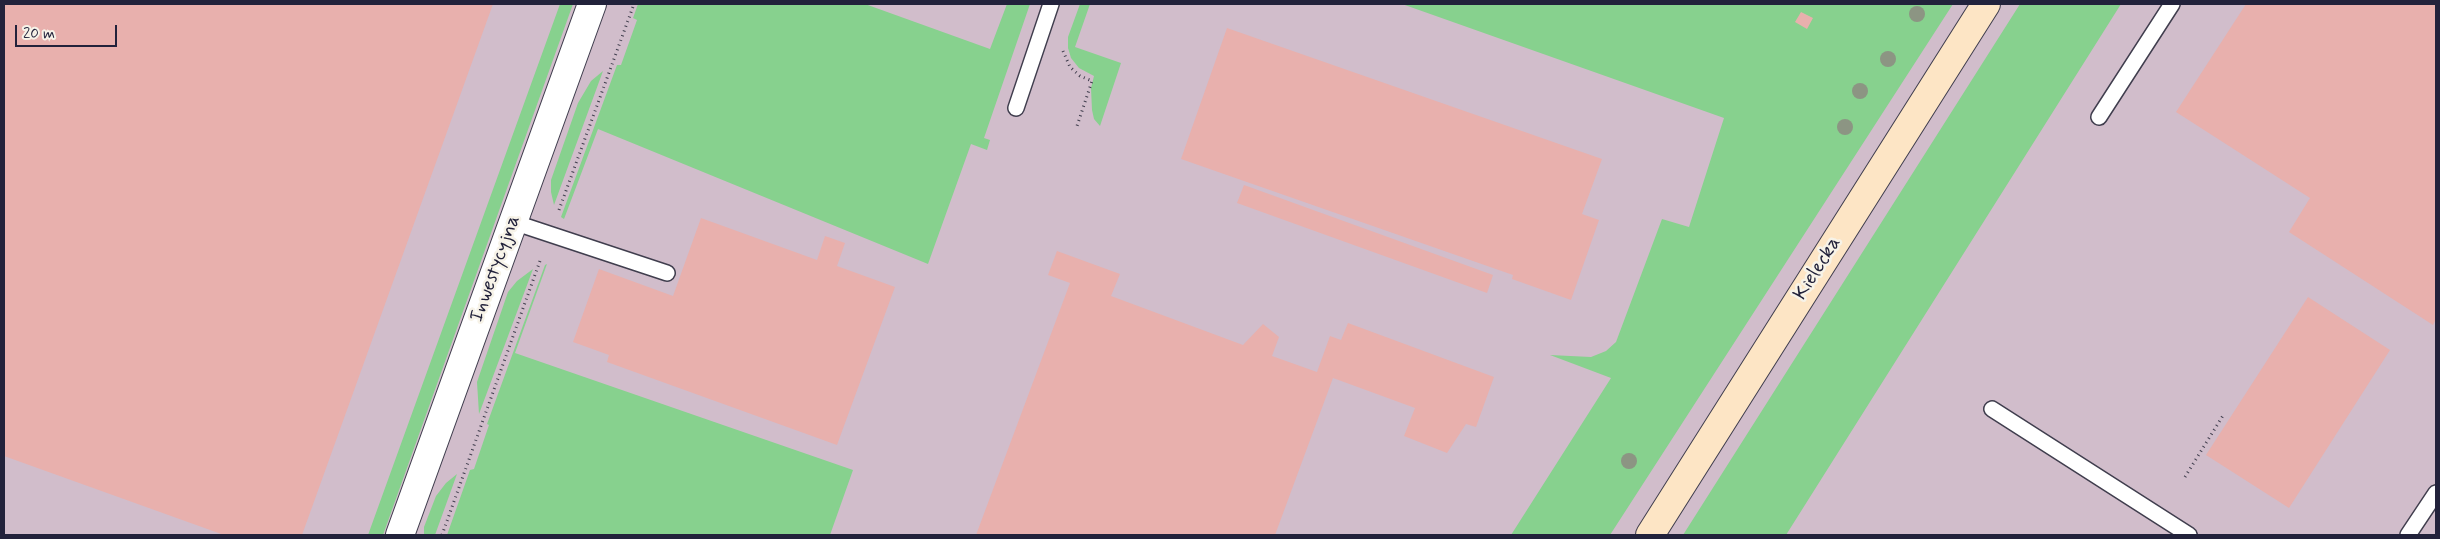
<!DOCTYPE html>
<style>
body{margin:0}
#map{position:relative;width:2440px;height:539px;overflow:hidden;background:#e9e0bd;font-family:Mynerve,sans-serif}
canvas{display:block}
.frame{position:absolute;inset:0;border:5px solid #22223b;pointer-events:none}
.scale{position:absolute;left:15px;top:25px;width:102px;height:22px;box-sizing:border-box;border:2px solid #22223b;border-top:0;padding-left:6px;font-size:15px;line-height:18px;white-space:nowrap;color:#22223b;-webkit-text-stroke:4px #f7f3e8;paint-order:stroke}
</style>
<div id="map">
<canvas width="2440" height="539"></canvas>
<div class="frame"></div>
<div class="scale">20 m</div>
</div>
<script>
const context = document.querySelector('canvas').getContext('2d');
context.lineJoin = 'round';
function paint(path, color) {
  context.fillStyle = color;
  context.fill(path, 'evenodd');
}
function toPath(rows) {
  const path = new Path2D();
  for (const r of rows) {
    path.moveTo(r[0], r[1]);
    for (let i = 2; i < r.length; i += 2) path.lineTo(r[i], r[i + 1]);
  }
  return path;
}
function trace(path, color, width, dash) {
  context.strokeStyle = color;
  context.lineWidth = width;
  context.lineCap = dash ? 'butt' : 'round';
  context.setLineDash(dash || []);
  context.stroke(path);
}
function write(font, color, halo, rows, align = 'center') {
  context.font = font + ' Mynerve,sans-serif';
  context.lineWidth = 5;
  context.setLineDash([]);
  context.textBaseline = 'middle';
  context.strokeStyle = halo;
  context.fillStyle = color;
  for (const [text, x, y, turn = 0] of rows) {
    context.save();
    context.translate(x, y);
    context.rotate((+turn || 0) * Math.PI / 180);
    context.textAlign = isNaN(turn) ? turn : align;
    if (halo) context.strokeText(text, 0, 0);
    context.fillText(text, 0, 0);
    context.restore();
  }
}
paint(toPath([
 [4,4,2436,4,2436,535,4,535]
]), '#d1bdcb');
paint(toPath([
 [560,4,573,4,383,535,368,535],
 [638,4,865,4,990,49,1007,4,1030,4,984,138,990,140,987,150,971,144,928,264,598,129,564,219,561,217,617,65,621,65,637,20,633,18],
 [1080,4,1090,4,1075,47,1121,63,1100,126,1094,119,1092,110,1091,88,1094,76,1079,68,1071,58,1068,48,1068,37],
 [1402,4,1953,4,1610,535,1511,535,1611,378,1550,355,1591,357,1606,351,1616,342,1662,219,1689,227,1724,118],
 [2020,4,2121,4,1786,535,1683,535],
 [603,71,554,205,551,192,551,180,578,103,591,81],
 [547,264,515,353,853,470,830,535,447,535,470,470,474,469,489,425,487,424,545,265],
 [533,269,479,414,477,382,508,292,517,281],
 [457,474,435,535,424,535,424,527,436,496,446,483]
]), '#87d18e');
paint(toPath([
 [4,4,493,4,302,535,224,535,4,456],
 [2246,4,2436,4,2436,319,2433,325,2289,232,2310,198,2176,112],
 [1801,12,1813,18,1807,29,1795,22],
 [1227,28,1602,159,1582,214,1599,220,1571,300,1512,279,1513,275,1181,159],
 [1244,185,1493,275,1487,293,1237,203],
 [701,218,817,260,825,236,845,243,837,266,895,287,837,445,607,362,609,355,573,342,599,269,673,296],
 [1057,251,1120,274,1111,296,1243,345,1263,324,1279,337,1272,356,1317,372,1330,336,1341,340,1348,323,1494,377,1476,427,1466,424,1447,453,1404,436,1415,408,1333,378,1275,535,976,535,1070,283,1048,275],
 [2308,297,2390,350,2289,508,2206,455]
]), '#e8b0ad');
const service = toPath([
 [1016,108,1051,4],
 [2099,117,2172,4],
 [513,222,667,273],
 [1992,409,2189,535],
 [2408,535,2436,493]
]);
const minor = toPath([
 [400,535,592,4]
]);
const secondary = toPath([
 [1650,535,1986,4]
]);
trace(service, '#403e4e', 18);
trace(minor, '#403e4e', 30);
trace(secondary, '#403e4e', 30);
trace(toPath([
 [1063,51,1070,67,1080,76,1092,81,1076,129],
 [559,210,634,4],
 [2185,477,2224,414],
 [442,535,541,258]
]), '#403e4e', 3, [1, 4]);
trace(service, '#fff', 15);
trace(minor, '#fff', 28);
trace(secondary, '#fde5c5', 28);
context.fillStyle = '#8c9583';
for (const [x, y] of [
 [1917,14],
 [1888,59],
 [1860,91],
 [1845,127],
 [1629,461]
]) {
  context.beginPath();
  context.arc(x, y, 8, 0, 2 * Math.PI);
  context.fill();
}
write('20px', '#22223b', '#f7f3e8', [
 ["Inwestycyjna",496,269,-70],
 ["Kielecka",1818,269,-58]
]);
</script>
